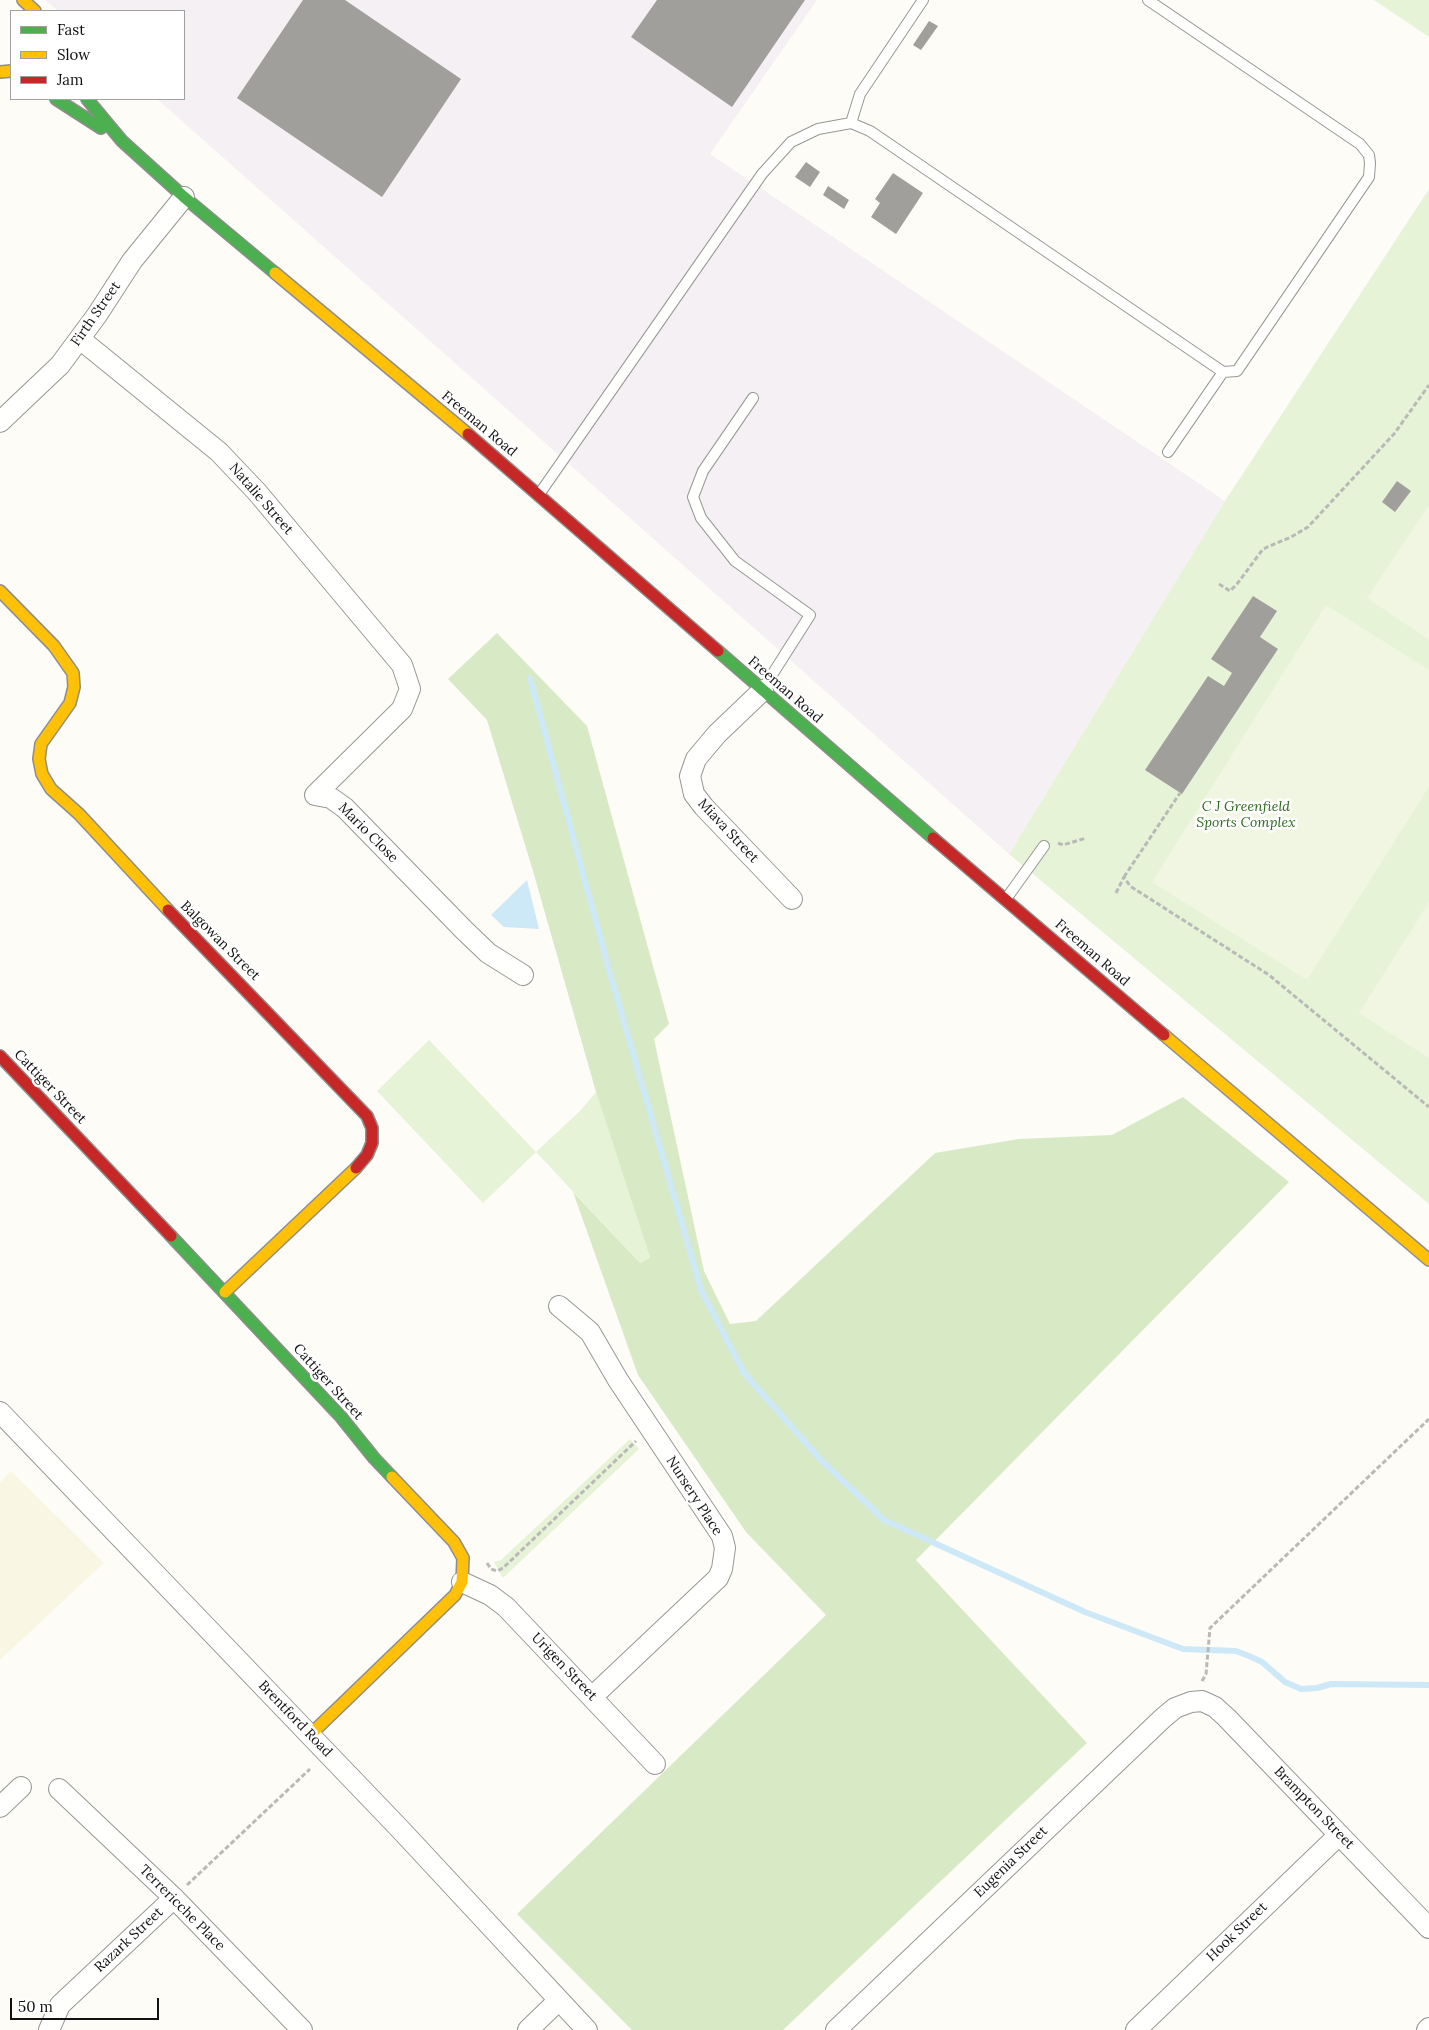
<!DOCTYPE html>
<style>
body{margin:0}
#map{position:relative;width:1429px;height:2030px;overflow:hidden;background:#fdfcf7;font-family:Lora,serif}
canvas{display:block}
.legend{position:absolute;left:10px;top:10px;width:175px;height:90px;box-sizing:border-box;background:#fff;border:1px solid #a0a0a0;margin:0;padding:6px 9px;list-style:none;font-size:15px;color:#111}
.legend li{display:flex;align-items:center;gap:10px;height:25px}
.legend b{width:25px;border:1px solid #a0a0a0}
.scale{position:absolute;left:10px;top:1998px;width:149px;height:22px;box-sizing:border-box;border:2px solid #111;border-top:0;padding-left:6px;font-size:15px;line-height:18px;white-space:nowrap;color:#111;-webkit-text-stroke:4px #fff;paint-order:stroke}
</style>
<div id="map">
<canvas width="1429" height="2030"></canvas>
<ul class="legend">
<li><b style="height:6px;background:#4caf50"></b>Fast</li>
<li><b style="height:6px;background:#ffc107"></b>Slow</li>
<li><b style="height:6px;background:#c62828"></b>Jam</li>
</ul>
<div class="scale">50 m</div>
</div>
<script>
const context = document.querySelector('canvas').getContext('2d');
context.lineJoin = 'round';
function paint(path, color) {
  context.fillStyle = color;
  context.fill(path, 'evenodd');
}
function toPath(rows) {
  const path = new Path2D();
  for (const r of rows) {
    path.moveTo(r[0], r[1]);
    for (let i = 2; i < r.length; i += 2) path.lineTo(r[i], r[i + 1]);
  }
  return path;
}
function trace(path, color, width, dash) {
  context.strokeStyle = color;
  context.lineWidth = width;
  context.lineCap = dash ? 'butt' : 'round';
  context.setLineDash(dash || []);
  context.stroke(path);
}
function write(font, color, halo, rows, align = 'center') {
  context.font = font + ' Lora,serif';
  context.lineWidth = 5;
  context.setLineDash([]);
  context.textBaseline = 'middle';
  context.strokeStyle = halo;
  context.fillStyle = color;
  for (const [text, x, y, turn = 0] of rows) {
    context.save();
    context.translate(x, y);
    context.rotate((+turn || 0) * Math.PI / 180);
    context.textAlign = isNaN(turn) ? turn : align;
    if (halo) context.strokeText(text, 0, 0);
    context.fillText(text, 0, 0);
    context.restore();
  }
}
paint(toPath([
 [45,0,817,0,710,154,1225,501,1009,854,157,99,184,99,184,11,58,11]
]), '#f5f0f3');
paint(toPath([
 [11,1471,104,1563,0,1660,0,1482]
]), '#f9f7e4');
paint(toPath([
 [1374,0,1429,0,1429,37],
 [1429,189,1429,1204,1009,854,1225,501],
 [429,1040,536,1152,580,1111,596,1092,650,1258,640,1263,536,1152,483,1203,377,1091],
 [630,1439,639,1449,503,1578,494,1562,501,1560]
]), '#e7f3d7');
paint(toPath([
 [497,633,587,726,669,1024,654,1039,704,1271,730,1324,756,1321,935,1153,1019,1139,1112,1135,1183,1097,1289,1182,916,1560,1087,1743,783,2030,632,2030,517,1914,826,1615,746,1532,638,1375,573,1192,640,1263,650,1258,596,1092,533,871,487,720,448,679]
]), '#d8eac5');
paint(toPath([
 [1429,505,1429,640,1367,598],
 [1326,605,1429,670,1429,787,1307,980,1152,882],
 [1429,902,1429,1058,1359,1013]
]), '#f0f6e1');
paint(toPath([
 [527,880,539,929,504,927,491,915]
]), '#cde8f7');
trace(toPath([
 [530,678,609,970,701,1290,744,1373,820,1459,884,1520,1085,1612,1183,1649,1236,1651,1249,1656,1262,1662,1285,1682,1301,1689,1317,1688,1331,1684,1429,1685]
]), '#cde8f7', 6);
paint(toPath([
 [303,0,345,0,461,79,382,197,237,98],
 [657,0,805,0,732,107,631,37],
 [929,21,938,26,921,50,913,45],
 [806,162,820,172,810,187,795,177],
 [893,173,923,193,896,234,871,217,880,203,875,199],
 [828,186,849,200,844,209,823,195],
 [1397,481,1411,491,1395,512,1382,502],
 [1253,596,1277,611,1260,637,1278,649,1182,794,1145,770,1208,676,1224,686,1232,673,1211,659]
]), '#a19f9c');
const lane = toPath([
 [851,123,860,94,923,0],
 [753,398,703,471,693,497,701,518,735,561,810,615,763,689],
 [1168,452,1223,372],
 [540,493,762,174,791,142,818,129,851,123,870,131,1223,372,1237,371,1369,177,1370,163,1369,155,1360,144,1148,0],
 [1006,899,1044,846]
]);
const street = toPath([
 [80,339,219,452,257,492,402,665,410,689,402,709,315,795,331,798,345,808,464,930,488,953,523,975],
 [0,422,60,365,97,315,132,261,184,197],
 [763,690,717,734,696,759,690,776,694,794,704,807,792,899],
 [559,1306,590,1332,618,1380,722,1536,725,1548,722,1569,718,1578,593,1696],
 [0,1412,400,1829,587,2030],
 [462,1582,490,1595,506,1607,655,1764],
 [59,1789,174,1898,302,2030],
 [0,1807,21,1787],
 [49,2030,60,2005,174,1898],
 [528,2030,559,2000],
 [836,2030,1163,1718,1175,1708,1191,1702,1202,1701,1215,1707,1227,1718,1429,1928],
 [1136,2030,1339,1835],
 [1427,2030,1429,2028]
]);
const fast = toPath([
 [56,99,101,128],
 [87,99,122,141,184,197,275,273],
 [718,651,933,838],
 [171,1236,341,1417,374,1458,392,1477]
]);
const slow = toPath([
 [23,0,35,11],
 [0,72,11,71],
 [275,273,468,434],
 [0,591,54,646,73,673,74,687,70,703,41,744,39,759,42,774,51,789,79,814,168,910],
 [1164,1035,1429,1260],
 [225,1292,356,1168],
 [310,1735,455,1595,462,1582,463,1558,454,1542,392,1477]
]);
const jam = toPath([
 [468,434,718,651],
 [933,838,1164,1035],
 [168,910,367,1116,372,1128,372,1143,367,1155,356,1168],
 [0,1056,171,1236]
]);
trace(lane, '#979795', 12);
trace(street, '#979795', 22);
trace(fast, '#8e8d8b', 14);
trace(slow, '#8e8d8b', 14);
trace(jam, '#8e8d8b', 14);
trace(toPath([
 [1219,584,1230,591,1237,584,1263,549,1291,537,1308,527,1394,434,1429,385],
 [1058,843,1063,845,1086,838],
 [1124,877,1180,793],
 [1116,893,1124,877,1130,886,1269,975,1429,1107],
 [487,1563,491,1569,497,1571,503,1568,636,1441],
 [1202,1681,1206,1674,1210,1628,1429,1419],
 [187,1885,310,1769]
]), '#b9b9b8', 3, [5, 2.5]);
trace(lane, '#fffffe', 10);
trace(street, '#fffffe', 20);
trace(fast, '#4caf50', 11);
trace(slow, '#ffc107', 11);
trace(jam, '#c62828', 11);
write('14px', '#111', '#fff', [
 ["Firth Street",96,314,-55],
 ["Freeman Road",479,424,40],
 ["Natalie Street",261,499,49],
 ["Freeman Road",785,690,41],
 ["Miava Street",728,831,47],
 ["Mario Close",368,833,45],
 ["Balgowan Street",220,941,45],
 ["Freeman Road",1092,953,41],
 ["Cattiger Street",50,1087,46],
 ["Cattiger Street",328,1382,48],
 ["Nursery Place",694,1496,57],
 ["Urigen Street",564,1667,46],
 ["Brentford Road",295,1719,46],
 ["Brampton Street",1314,1808,46],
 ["Eugenia Street",1011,1862,-44],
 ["Terrericche Place",182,1908,45],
 ["Hook Street",1237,1932,-44],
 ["Razark Street",129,1940,-43]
]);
write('italic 14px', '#2f6b1f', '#fff', [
 ["C J Greenfield",1246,807],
 ["Sports Complex",1246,823]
]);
</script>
